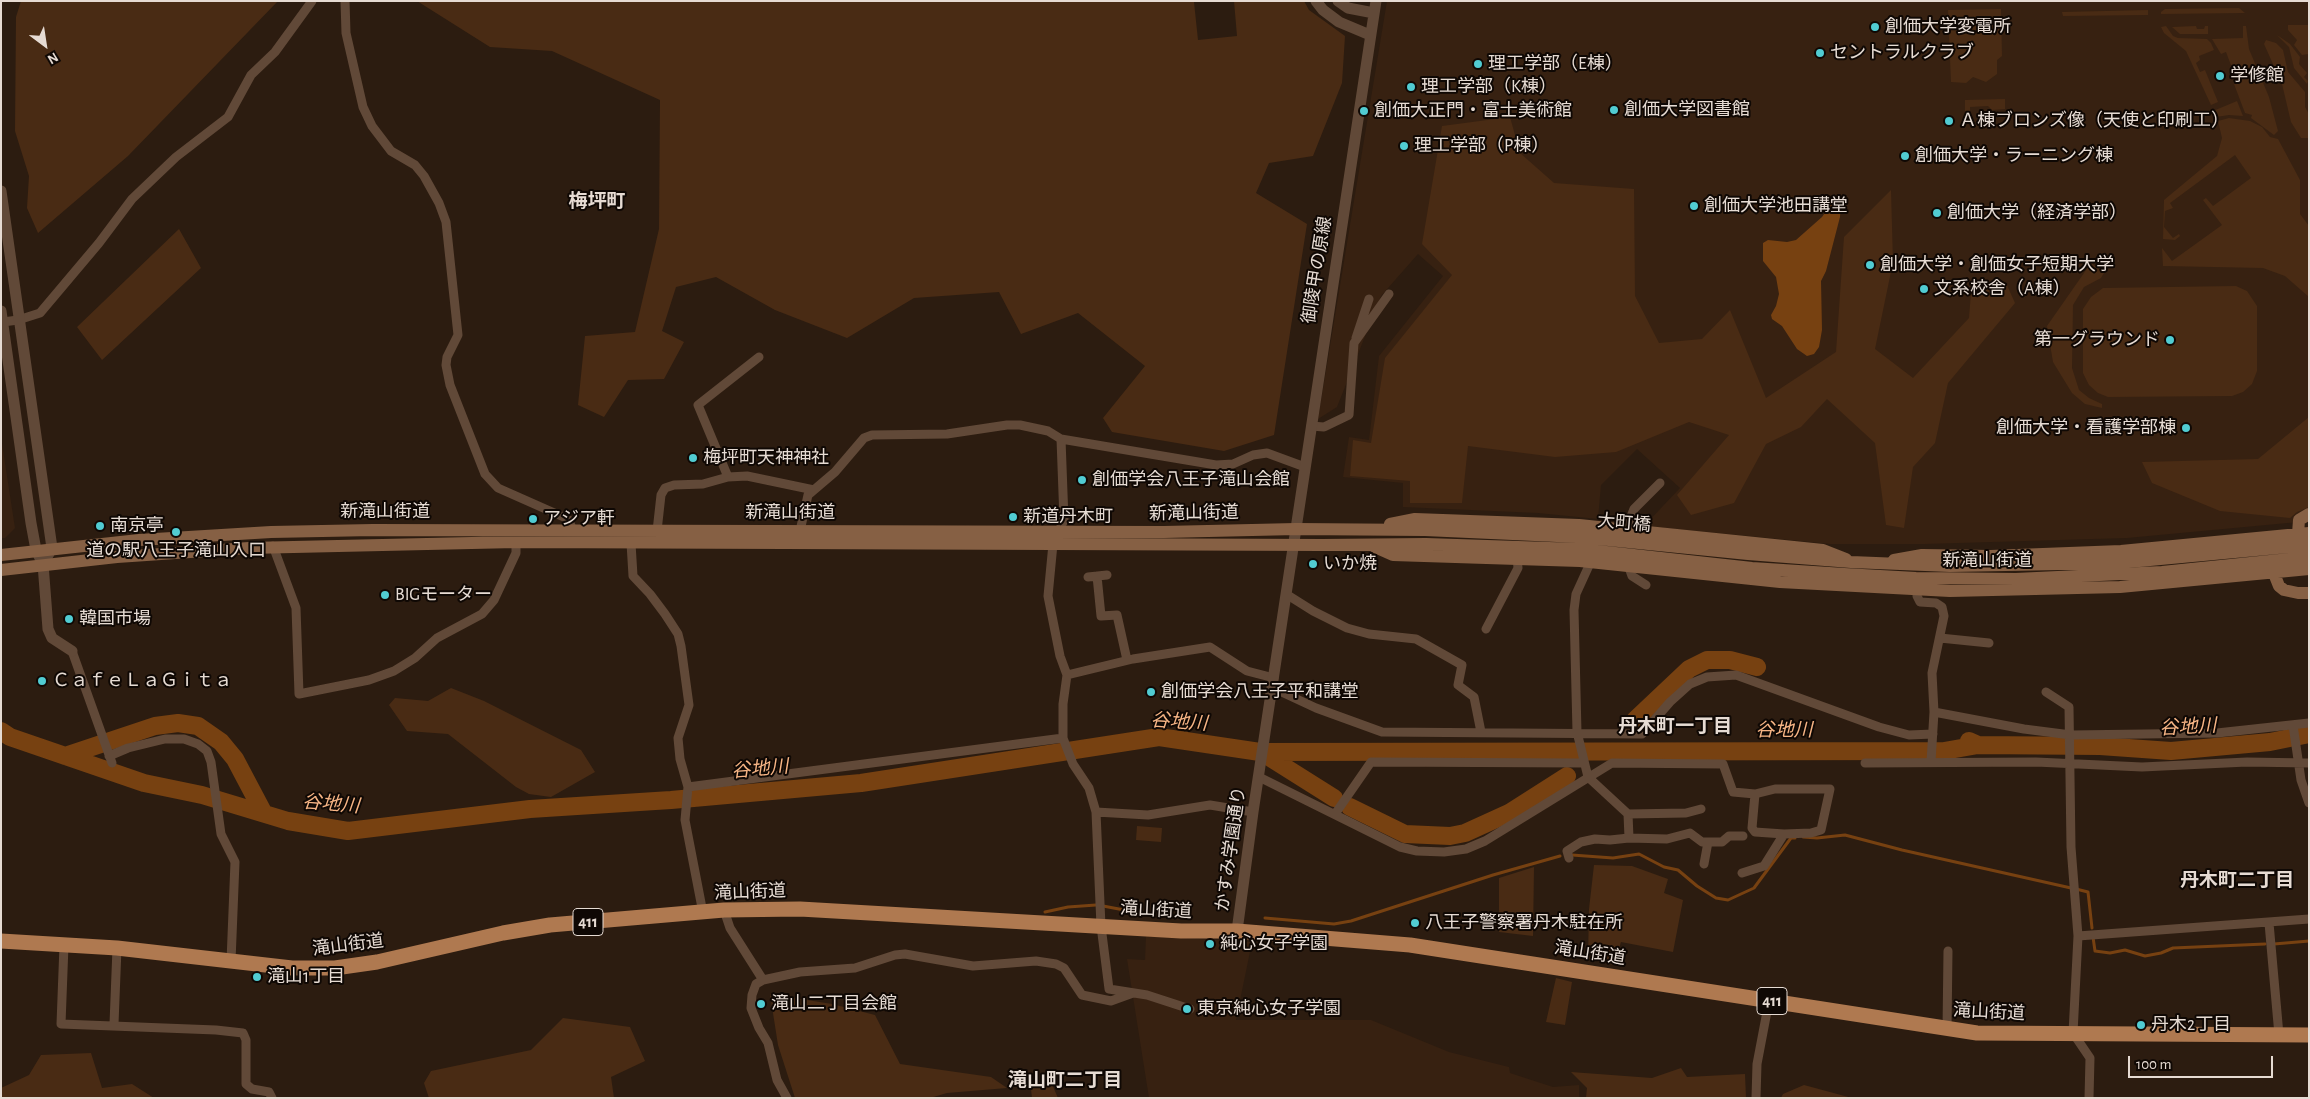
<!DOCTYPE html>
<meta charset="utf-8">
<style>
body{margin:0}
#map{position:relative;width:2310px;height:1099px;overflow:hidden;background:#2c1c10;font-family:"Alegreya Sans",sans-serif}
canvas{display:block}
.frame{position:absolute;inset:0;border:2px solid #e6dbd3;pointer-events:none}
.north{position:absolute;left:20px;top:20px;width:50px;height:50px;-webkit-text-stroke:4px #0f0804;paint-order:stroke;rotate:149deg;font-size:14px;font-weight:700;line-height:20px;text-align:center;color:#e6dbd3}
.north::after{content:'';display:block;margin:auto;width:18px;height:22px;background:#e6dbd3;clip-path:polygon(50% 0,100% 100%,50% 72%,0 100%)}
.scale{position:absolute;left:2128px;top:1056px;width:145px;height:22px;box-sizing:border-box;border:2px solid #e6dbd3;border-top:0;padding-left:6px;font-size:15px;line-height:18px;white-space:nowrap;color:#e6dbd3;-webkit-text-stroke:4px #0f0804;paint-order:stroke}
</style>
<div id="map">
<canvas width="2310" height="1099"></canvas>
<div class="frame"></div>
<div class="north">N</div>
<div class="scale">100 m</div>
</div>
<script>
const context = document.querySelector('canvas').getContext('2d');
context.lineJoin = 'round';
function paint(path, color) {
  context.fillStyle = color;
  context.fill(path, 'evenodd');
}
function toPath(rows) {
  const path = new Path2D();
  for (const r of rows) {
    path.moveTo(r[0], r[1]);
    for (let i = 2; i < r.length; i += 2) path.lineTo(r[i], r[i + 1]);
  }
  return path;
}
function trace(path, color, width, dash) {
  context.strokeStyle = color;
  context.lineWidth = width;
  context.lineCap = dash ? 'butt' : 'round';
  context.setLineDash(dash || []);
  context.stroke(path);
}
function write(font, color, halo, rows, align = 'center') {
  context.font = font + ' "Alegreya Sans","Noto Sans JP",sans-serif';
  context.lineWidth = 4;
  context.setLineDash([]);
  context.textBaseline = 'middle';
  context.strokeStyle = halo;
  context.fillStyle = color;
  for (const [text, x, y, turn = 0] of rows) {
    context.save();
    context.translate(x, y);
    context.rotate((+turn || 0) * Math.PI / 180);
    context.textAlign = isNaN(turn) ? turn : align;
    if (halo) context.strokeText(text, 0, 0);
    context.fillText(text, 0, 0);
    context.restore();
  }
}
paint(toPath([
 [1387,1,2309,1,2309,521,2127,538,1925,544,1830,544,1644,526,1680,488,1637,449,1601,485,1598,519,1538,513,1403,507,1403,483,1343,477,1349,437,1369,440,1379,356,1443,276,1418,254,1381,296,1337,407,1318,419],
 [1,437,15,528,5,538,1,538],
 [1146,936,1252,942,1236,1020,1371,1020,1449,1052,1509,1067,1510,1073,1553,1087,1579,1085,1579,1098,1149,1098,1127,959,1145,960]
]), '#372111');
paint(toPath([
 [21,1,278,1,128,156,38,233,27,208,29,176,15,131,16,17],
 [417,1,1197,1,1194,2,1198,40,1237,36,1234,1,1304,1,1309,10,1345,36,1342,83,1313,156,1269,163,1256,193,1307,224,1274,435,1224,451,1112,432,1103,418,1145,366,1078,313,1021,334,999,292,914,298,847,338,775,310,716,277,676,287,662,331,684,342,664,379,628,380,604,417,578,405,585,336,635,332,659,229,660,100,552,51,490,47],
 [2239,8,2245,13,2161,14,2161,12,2165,9],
 [2001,9,2002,56,1997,60,1997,74,1986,82,1973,77,1966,83,1951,82,1948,10],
 [2148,10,2148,15,2063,16,2062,12],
 [2288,25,2309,25,2309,54,2302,55,2294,45,2297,40,2288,30],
 [2166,26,2173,36,2178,38,2207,39,2211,43,2214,50,2199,56,2200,60,2196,63,2200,72,2205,70,2218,102,2211,105,2186,51,2164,33,2161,27],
 [2196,26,2197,29,2204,29,2205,26,2208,26,2208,34,2180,34,2172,27],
 [2243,26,2246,26,2249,49,2269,97,2278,131,2274,135,2251,118,2252,115,2245,113,2234,84,2242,77,2238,66,2232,68,2226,52,2221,54,2212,39,2243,38],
 [2277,35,2290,44,2300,57,2299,64,2307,73,2304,77,2308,81,2307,84,2294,68,2289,47],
 [2266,40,2276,43,2283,50,2288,72,2305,92,2305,107,2309,114,2309,138,2301,138,2291,122,2282,84,2264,44],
 [2005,99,2005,109,1992,110,1988,106,1970,107,1970,113,1965,113,1965,100],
 [2237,101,2243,116,2229,115,2216,117,2213,111],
 [1510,117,1520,153,1554,183,1634,189,1635,296,1659,343,1702,339,1730,310,1766,398,1836,352,1844,237,1891,190,1893,262,1875,349,1913,378,1969,318,1972,280,2006,283,2015,303,1948,383,1935,443,1913,467,1904,528,1886,525,1875,443,1827,399,1801,427,1766,444,1734,503,1691,515,1677,495,1729,435,1689,422,1616,452,1555,457,1468,446,1462,503,1410,503,1410,481,1350,476,1353,440,1371,443,1385,358,1452,275,1422,244,1442,126],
 [2229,118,2250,121,2262,127,2270,137,2278,139,2300,180,2300,214,2309,226,2309,297,2285,276,2263,268,2163,266,2162,248,2172,261,2222,225,2203,200,2206,198,2213,206,2251,178,2235,155,2170,203,2173,208,2165,211,2164,227,2173,238,2179,234,2180,236,2175,240,2163,239,2164,200,2217,156,2222,138,2218,121],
 [179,229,201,268,102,360,77,327],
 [2091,263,2104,273,2101,278,2084,287,2073,305,2072,368,2079,390,2089,398,2102,404,2102,408,2085,404,2072,393,2053,362,2047,326],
 [2236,286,2247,291,2257,306,2257,371,2252,384,2243,392,2232,396,2108,397,2098,393,2089,385,2083,373,2083,309,2091,297,2103,288],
 [2309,417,2309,507,2297,512,2290,518,2220,511,2152,483,2142,462,2258,459],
 [451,688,484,701,581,750,595,772,551,797,529,794,516,787,448,734,407,731,389,705,395,698,428,701],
 [1137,826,1162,828,1161,842,1136,840],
 [1594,865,1632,866,1668,879,1664,893,1683,900,1673,952,1621,942,1614,965,1588,959,1589,909],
 [1534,867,1533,936,1499,932,1499,878],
 [1556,978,1572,982,1565,1025,1546,1022],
 [770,994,832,1004,875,1015,900,1064,991,1077,1007,1088,947,1093,930,1098,795,1098,778,1045],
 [563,1018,630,1027,645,1061,611,1077,614,1098,429,1098,424,1083,431,1071,531,1050],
 [91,1053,102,1088,132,1084,154,1098,1,1098,1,1088,29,1075,41,1055],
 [1681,1068,1687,1077,1745,1074,1746,1098,1586,1098,1587,1088,1571,1072,1652,1078],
 [1030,1080,1051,1082,1058,1098,1032,1098],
 [1804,1085,1852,1098,1781,1098,1783,1094]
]), '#492b14');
paint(toPath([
 [1836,197,1841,200,1840,217,1826,271,1821,281,1822,330,1819,347,1814,354,1807,356,1797,349,1782,326,1772,319,1771,315,1776,306,1779,294,1776,277,1763,261,1763,243,1768,240,1787,242,1796,240,1822,217]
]), '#774111');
trace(toPath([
 [1803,837,1817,838,1845,835,1902,850,2071,888],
 [1572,855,1613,858,1639,854,1664,867,1678,870,1697,886,1716,898,1728,900,1754,888,1791,838,1795,838],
 [2076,889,2088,892,2092,928],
 [1103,906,1140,913],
 [1045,912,1068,907,1096,905],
 [1265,918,1334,924,1351,921,1493,875,1560,856],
 [2093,937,2095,951,2110,953,2125,950,2145,956,2161,953,2173,948,2265,944],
 [2274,944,2309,941]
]), '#774111', 3);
trace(toPath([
 [1635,720,1689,669,1707,660,1730,660,1757,667],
 [1,731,10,737,144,783,202,795,288,821,348,831,530,809,671,800,861,783,1159,737,1260,752,1944,751,1978,745],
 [1969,741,1978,745,2100,746,2171,751,2270,742,2309,734],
 [1261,752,1334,798],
 [65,756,155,726,178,723,198,726,221,742,235,759,263,812],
 [1350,807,1405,834,1450,836,1465,833,1509,813,1567,776]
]), '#774111', 18);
trace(toPath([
 [345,1,346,33,363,107,372,126,391,151,415,165,424,176,439,203,446,222,458,335,447,357,446,365,450,385,485,474,498,488,568,519,573,530],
 [3,322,18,320,40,313,99,243,132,199,176,157,228,117,251,75,275,52,312,1],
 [1356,338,1369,299],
 [1311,426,1324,427,1349,415,1354,343,1389,294],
 [1061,439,1064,520,1053,544,1048,596,1060,656,1067,675,1063,704,1063,738,1073,764,1089,788,1096,812,1101,926,1109,989,1147,995,1190,1009],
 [728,477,698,405,759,357],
 [657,531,661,495,665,488,674,485,703,484,728,477,747,476,814,490],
 [800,531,808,495,835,472,864,438,872,435,947,434,1007,425,1020,425,1048,431,1061,439,1216,465,1233,464,1253,455,1267,453,1305,467],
 [1628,534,1630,519,1634,509,1660,483],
 [631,543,633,576,650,594,665,614,678,634,681,646,689,705,678,738,680,759,688,787,685,820,703,913],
 [273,546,296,608,299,694,369,680,394,671,415,658,437,638,482,614,494,600,516,553,516,542],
 [1627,562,1632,576,1646,585],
 [1097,576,1101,616,1117,615,1127,660],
 [1088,577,1107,575],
 [1918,589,1917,596,1920,602,1936,603,1942,607,1944,616,1932,673,1934,712,1931,762],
 [1286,594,1313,611,1347,628,1369,634,1416,639,1462,665,1458,685,1474,697,1481,732],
 [1486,629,1518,568,1517,557],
 [1940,638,1989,643],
 [72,651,112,763],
 [1067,675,1133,659,1210,647,1247,671,1274,678],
 [1273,688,1316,708,1382,732,1642,734,1670,702,1690,684,1707,677,1736,675,1879,727,1909,735,1933,734],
 [2046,692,2069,707,2071,847,2078,936,2073,1033,2090,1058,2089,1098],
 [1934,712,2024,729,2071,735,2217,733,2309,723],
 [2293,725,2301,780,2309,803],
 [109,756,128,748,165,739,184,739,198,744,207,751,211,762,221,834,235,862,231,961],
 [1865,763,2036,762,2142,767,2247,762,2309,763],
 [1259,777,1400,847,1417,851,1444,852,1466,849,1485,841,1612,763,1723,764,1733,792,1755,794,1775,789,1830,789,1821,830,1811,833,1784,834,1764,866,1742,873],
 [688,787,1063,738],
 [1755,794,1752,828,1755,832,1784,834],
 [1096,812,1148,815,1210,805,1253,812],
 [1335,814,1371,762,1584,763],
 [1628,814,1686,813,1701,809],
 [1629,838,1667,839,1690,833,1702,842,1722,842,1729,836,1743,836],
 [1569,858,1567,851,1581,842,1595,839,1610,840,1629,838,1628,814,1588,777,1577,732,1574,610,1576,594,1592,559],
 [1704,864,1708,842],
 [724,910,730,928,763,980,756,984,752,995,751,1008,759,1028,768,1043,777,1080,787,1098],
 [2269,923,2279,1035],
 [2078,936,2309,919],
 [64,945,61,1024,216,1030,243,1033,246,1040,246,1084,252,1089,269,1092,272,1098],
 [763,980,800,972,855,968,895,955,905,954,973,966,1036,961,1056,964,1064,968,1082,995,1111,1001,1133,993],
 [114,1024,117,948],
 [1947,1029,1948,951],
 [1756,1098,1757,1064,1769,1001]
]), '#614938', 9);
trace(toPath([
 [1316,1,1323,10,1339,22,1370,35],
 [1338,1,1348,8,1374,13],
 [1,191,52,548,43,564],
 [1,311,31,523,36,550,43,564,48,629,52,638,72,651],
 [1237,931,1253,812,1376,1]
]), '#614938', 11);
trace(toPath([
 [1390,524,1415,519,1579,525,1823,550,1846,559],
 [2298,534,2299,520,2309,514],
 [1375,547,1393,555,1580,561,1780,582,1950,591,2120,587,2309,569],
 [1,555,139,540,271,532,373,530,1164,532,1296,529,1425,530,1579,537,1748,554,1851,562,1950,566,2118,563,2309,545],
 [1894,560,1922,555,1991,556,2121,551,2309,533],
 [1,570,117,557,249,548,516,542,1322,545,1426,544,1579,549,1752,568,1844,574,1916,578,2016,579,2162,572,2309,557],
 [2273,571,2279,586,2284,590,2298,593,2309,593]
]), '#866044', 12);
trace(toPath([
 [1,941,117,948,292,968,335,968,377,962,503,933,550,925,724,910,800,909,1181,931,1237,931,1410,945,1977,1033,2309,1035]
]), '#af7950', 15);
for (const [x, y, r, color] of [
 [1875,27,5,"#51ccd2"],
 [1820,53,5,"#51ccd2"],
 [1478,64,5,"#51ccd2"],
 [2220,76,5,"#51ccd2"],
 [1411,87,5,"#51ccd2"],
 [1614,110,5,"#51ccd2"],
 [1364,111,5,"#51ccd2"],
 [1949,121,5,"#51ccd2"],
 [1404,146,5,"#51ccd2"],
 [1905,156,5,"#51ccd2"],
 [1694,206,5,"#51ccd2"],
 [1937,213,5,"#51ccd2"],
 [1870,265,5,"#51ccd2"],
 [1924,289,5,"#51ccd2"],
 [2170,340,5,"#51ccd2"],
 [2186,428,5,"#51ccd2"],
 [693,458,5,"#51ccd2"],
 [1082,480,5,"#51ccd2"],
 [1013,517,5,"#51ccd2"],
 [533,519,5,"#51ccd2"],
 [100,526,5,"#51ccd2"],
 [176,532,5,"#51ccd2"],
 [1313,564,5,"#51ccd2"],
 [385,595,5,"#51ccd2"],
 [69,619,5,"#51ccd2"],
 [42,681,5,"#51ccd2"],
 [1151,692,5,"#51ccd2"],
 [1415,923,5,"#51ccd2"],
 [1210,944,5,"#51ccd2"],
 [257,977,5,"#51ccd2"],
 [761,1004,5,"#51ccd2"],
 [1187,1009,5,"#51ccd2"],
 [2141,1025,5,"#51ccd2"]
]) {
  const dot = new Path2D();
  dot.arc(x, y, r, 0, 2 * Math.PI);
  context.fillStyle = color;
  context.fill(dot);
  trace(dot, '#0f0804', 2);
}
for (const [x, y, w] of [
 [588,922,30],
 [1772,1001,30]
]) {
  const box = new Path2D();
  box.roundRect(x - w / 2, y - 13.5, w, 27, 4);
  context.fillStyle = '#0f0804';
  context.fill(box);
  trace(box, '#e6dbd3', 1);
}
write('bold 16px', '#e6dbd3', null, [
 ["411",588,922],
 ["411",1772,1001]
]);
write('18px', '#e6dbd3', '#0f0804', [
 ["創価大学変電所",1885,27],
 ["セントラルクラブ",1830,53],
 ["理工学部（E棟）",1488,64],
 ["学修館",2230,76],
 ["理工学部（K棟）",1421,87],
 ["創価大学図書館",1624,110],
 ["創価大正門・富士美術館",1374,111],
 ["Ａ棟ブロンズ像（天使と印刷工）",1959,121],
 ["理工学部（P棟）",1414,146],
 ["創価大学・ラーニング棟",1915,156],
 ["創価大学池田講堂",1704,206],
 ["創価大学（経済学部）",1947,213],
 ["創価大学・創価女子短期大学",1880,265],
 ["文系校舎（A棟）",1934,289],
 ["第一グラウンド",2160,340,"right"],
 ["創価大学・看護学部棟",2176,428,"right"],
 ["梅坪町天神神社",703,458],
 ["創価学会八王子滝山会館",1092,480],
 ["新道丹木町",1023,517],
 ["アジア軒",543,519],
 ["南京亭",110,526],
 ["道の駅八王子滝山入口",176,551,"center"],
 ["いか焼",1323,564],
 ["BIGモーター",395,595],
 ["韓国市場",79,619],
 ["ＣａｆｅＬａＧｉｔａ",52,681],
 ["創価学会八王子平和講堂",1161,692],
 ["八王子警察署丹木駐在所",1425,923],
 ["純心女子学園",1220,944],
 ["滝山1丁目",267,977],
 ["滝山二丁目会館",771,1004],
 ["東京純心女子学園",1197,1009],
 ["丹木2丁目",2151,1025]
], 'left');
write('18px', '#e6dbd3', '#0f0804', [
 ["御陵甲の原線",1317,270,-81],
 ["新滝山街道",385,512],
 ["新滝山街道",790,513],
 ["新滝山街道",1194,513,-1],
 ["大町橋",1624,523,5],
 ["新滝山街道",1987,561],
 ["かすみ学園通り",1231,849,-82],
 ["滝山街道",750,892,-2],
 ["滝山街道",1156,910,3],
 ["滝山街道",348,945,-7],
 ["滝山街道",1590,953,9],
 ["滝山街道",1989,1012,3]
]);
write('bold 19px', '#e6dbd3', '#0f0804', [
 ["梅坪町",597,201],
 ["丹木町一丁目",1675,726],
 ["丹木町二丁目",2237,880],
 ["滝山町二丁目",1065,1080]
]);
write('italic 19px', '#f7b585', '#0f0804', [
 ["谷地川",1179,722,4],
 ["谷地川",2188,727,-3],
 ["谷地川",1784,730],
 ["谷地川",760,769,-5],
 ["谷地川",331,804,5]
]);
</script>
